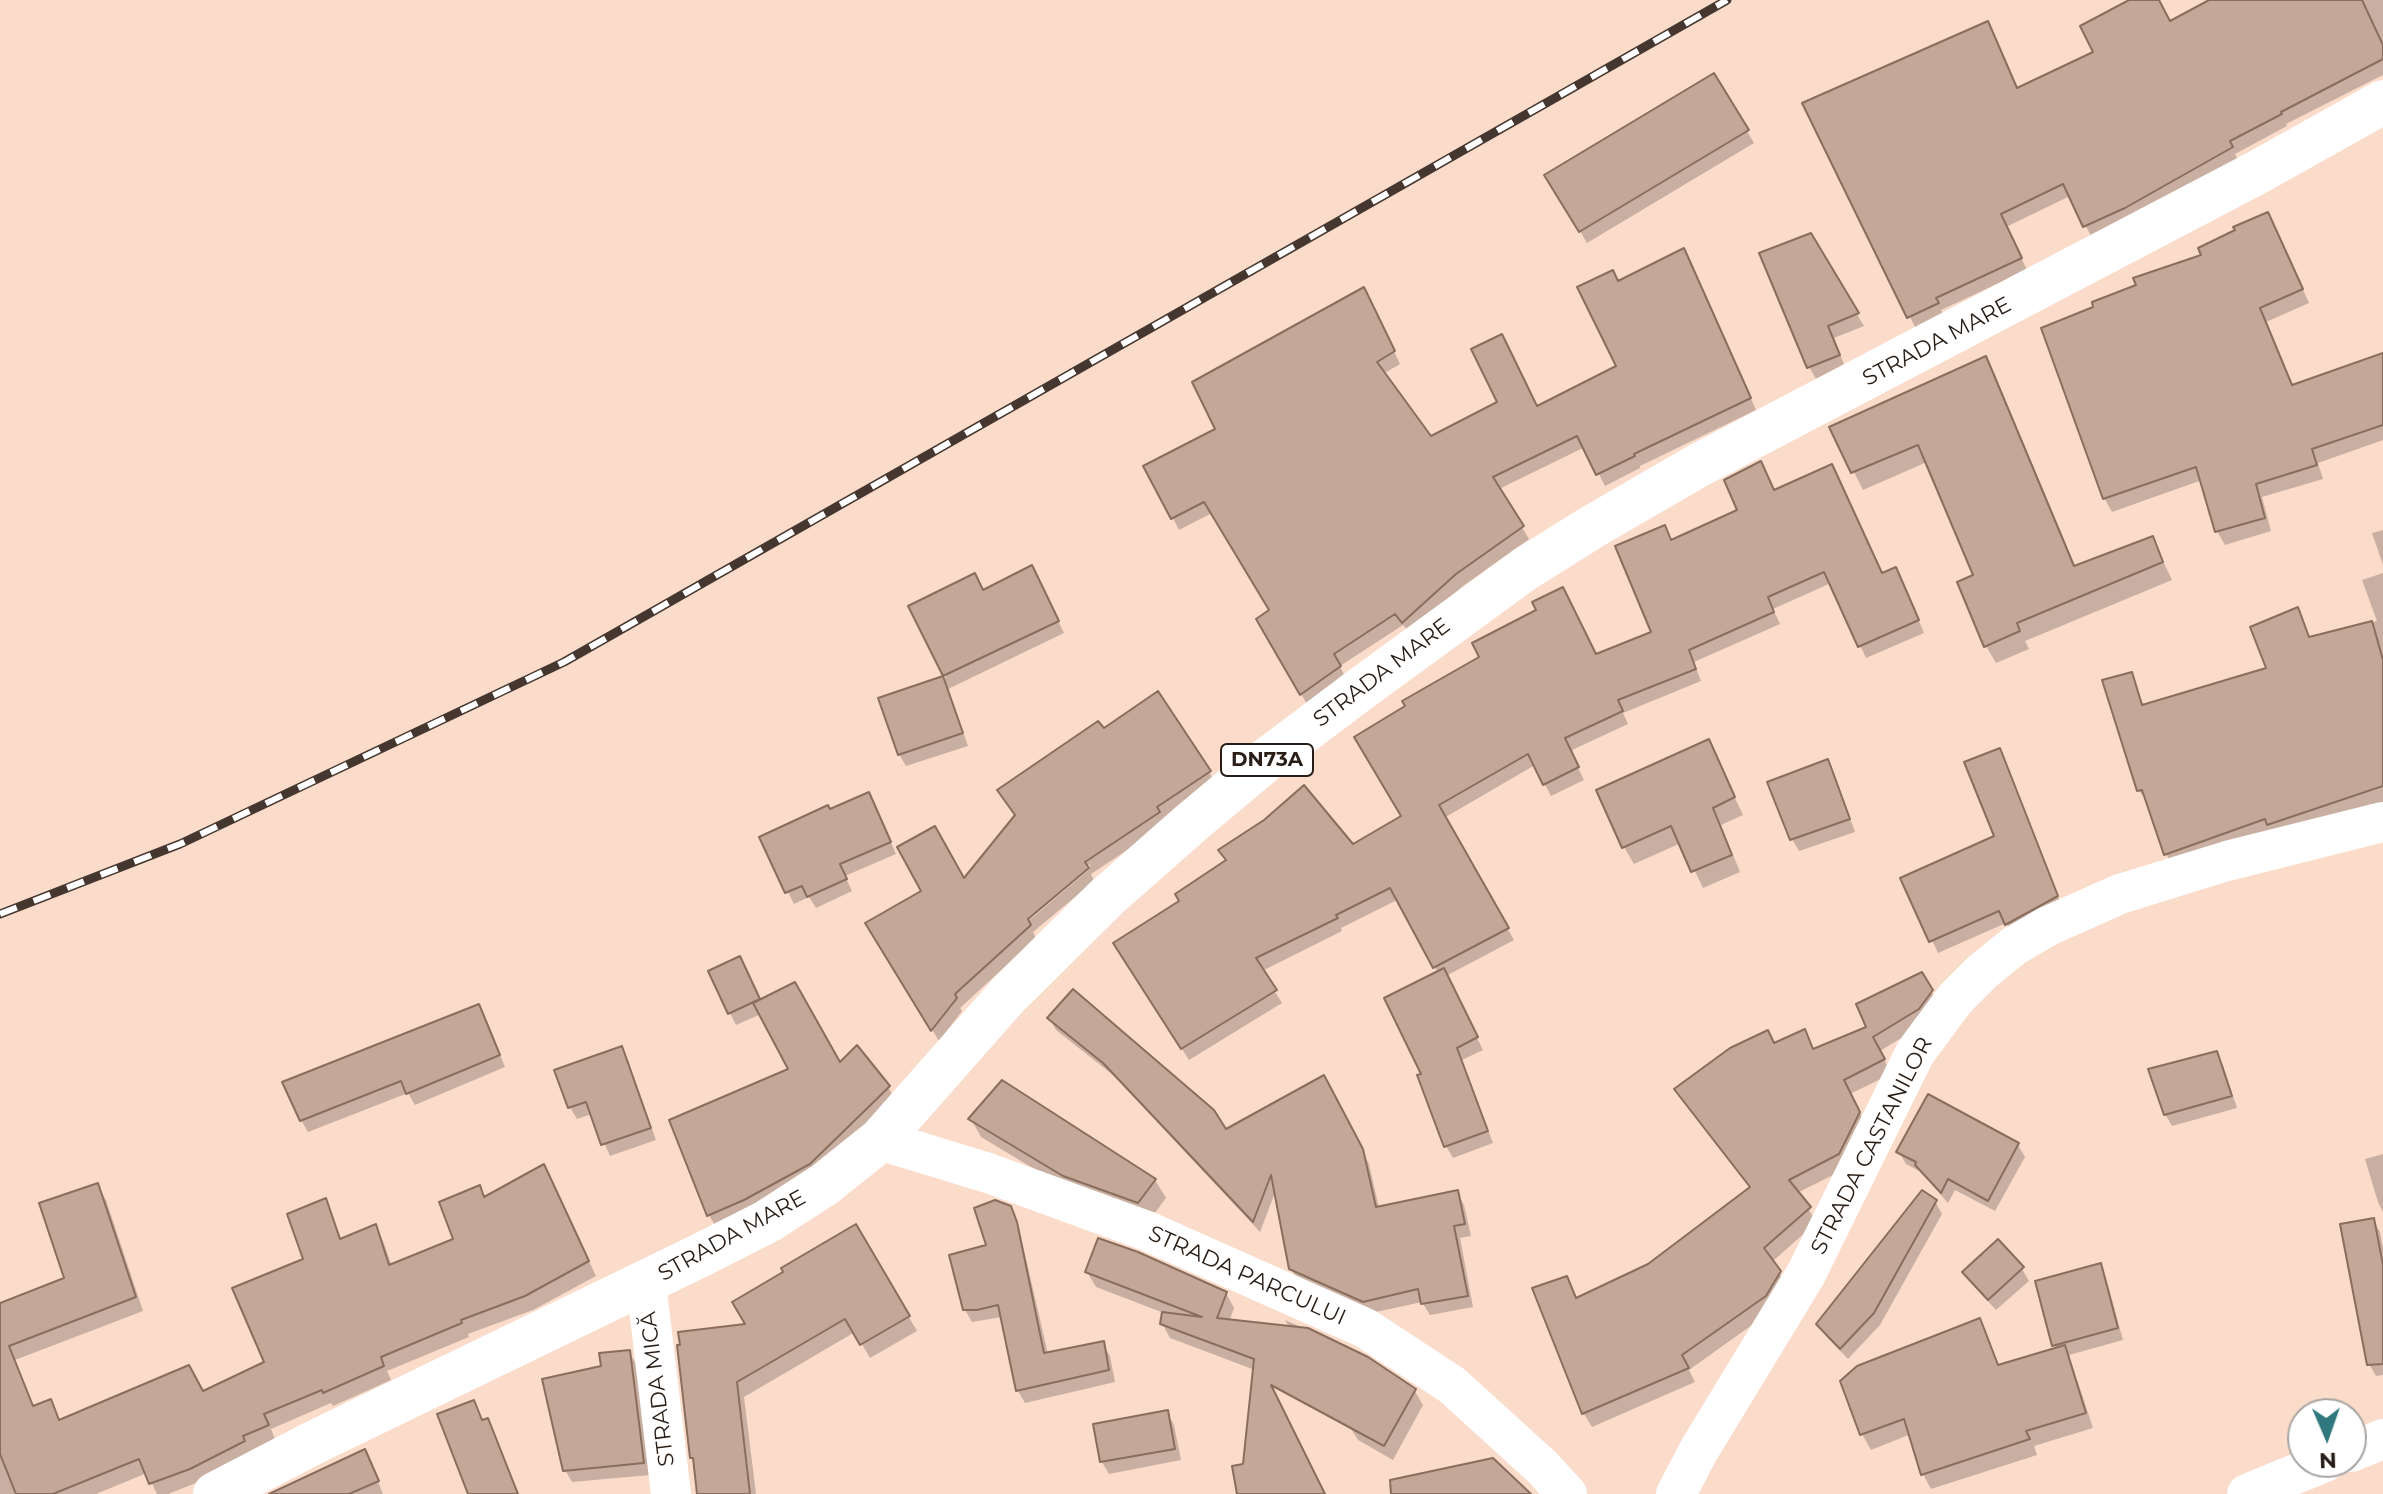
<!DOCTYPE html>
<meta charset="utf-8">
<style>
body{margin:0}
#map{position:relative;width:2383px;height:1494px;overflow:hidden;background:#fbdbca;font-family:Montserrat,sans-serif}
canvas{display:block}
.north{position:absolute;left:2287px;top:1398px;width:80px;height:80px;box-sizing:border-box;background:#fff;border:2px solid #a9a5a2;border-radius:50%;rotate:178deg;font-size:22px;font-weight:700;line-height:32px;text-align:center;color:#291e17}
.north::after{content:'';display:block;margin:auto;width:28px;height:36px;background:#2f787d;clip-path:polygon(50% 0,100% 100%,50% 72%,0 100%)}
</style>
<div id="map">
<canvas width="2383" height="1494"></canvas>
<div class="north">N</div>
</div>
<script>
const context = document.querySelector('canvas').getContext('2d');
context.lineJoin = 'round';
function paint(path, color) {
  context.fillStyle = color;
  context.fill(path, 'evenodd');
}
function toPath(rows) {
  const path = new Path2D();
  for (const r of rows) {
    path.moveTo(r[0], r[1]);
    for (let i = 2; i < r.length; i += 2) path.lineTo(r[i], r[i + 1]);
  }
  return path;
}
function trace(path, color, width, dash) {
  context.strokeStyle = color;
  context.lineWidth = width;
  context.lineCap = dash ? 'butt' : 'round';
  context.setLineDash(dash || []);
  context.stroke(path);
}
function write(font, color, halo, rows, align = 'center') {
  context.font = font + ' Montserrat,sans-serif';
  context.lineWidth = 6;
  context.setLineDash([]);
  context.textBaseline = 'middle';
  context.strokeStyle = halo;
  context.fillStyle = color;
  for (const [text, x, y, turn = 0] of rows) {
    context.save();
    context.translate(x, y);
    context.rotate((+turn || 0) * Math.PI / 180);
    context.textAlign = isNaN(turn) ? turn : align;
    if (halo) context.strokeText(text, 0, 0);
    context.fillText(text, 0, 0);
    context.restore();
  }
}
paint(toPath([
 [2132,0,2158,0,2170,23,2213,0,2383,0,2383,75,2286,124,2287,126,2235,154,2238,160,2092,238,2070,196,2006,227,2027,270,1941,310,1944,316,1916,329,1805,104,1988,23,2017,90,2096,52],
 [1714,76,1754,143,1587,243,1547,175],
 [2275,227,2309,303,2266,322,2293,387,2383,355,2383,440,2318,463,2323,479,2262,497,2271,531,2225,545,2217,531,2202,480,2112,512,2104,498],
 [1810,236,1864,326,1834,338,1845,367,1816,379,1809,367],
 [1690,262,1756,410,1640,466,1640,468,1605,486,1585,447,1499,489,1529,539,1463,586,1410,633,1403,625,1340,666,1346,679,1308,706,1259,620,1271,611,1212,513,1179,530,1173,518,1218,430,1370,301,1400,364,1383,374,1430,438,1537,408,1619,367,1618,283],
 [1985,358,1995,375,2076,568,2152,538,2172,580,2025,641,2029,649,1996,663,1986,646,1975,576,1927,462,1863,490,1832,428],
 [1775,492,1882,575,1902,581,1924,633,1866,658,1831,583,1773,609,1780,624,1694,662,1701,681,1623,713,1628,724,1570,751,1584,780,1551,796,1535,765,1444,818,1514,940,1446,976,1483,1050,1462,1060,1493,1143,1453,1158,1446,1146,1438,973,1399,899,1341,928,1342,931,1262,971,1282,1003,1189,1060,1122,955,1353,846,1403,817,1596,656,1654,633,1664,527,1672,542,1740,512],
 [2383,530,2383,565,2372,533],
 [2383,573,2383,807,2374,810,2371,804,2276,836,2173,866,2166,854,2148,802,2139,791,2105,681,2131,674,2144,706,2269,669,2297,610,2310,639,2377,621,2362,580],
 [1038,580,1064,633,948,689,968,746,906,766,899,754,881,700,946,678,911,607],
 [1103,731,1209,772,1216,784,1165,825,1091,874,1094,881,1033,932,1036,938,960,1008,962,1011,939,1041,868,924,964,881],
 [1090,864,1090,869,1021,927,1019,924],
 [1708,741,1743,815,1721,825,1740,872,1703,888,1681,843,1634,864,1624,847],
 [1999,750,2063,909,2014,935,2006,923,1938,953,1903,879,1996,837],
 [1828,761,1834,773,1855,832,1799,851,1792,839],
 [875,806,896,854,845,876,852,891,816,908,809,897,794,904,761,838,830,812],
 [746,970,761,1002,840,1065,888,1087,895,1099,817,1176,716,1227,709,1215,791,1070,761,1014,736,1025,730,1013],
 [1921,975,1939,1005,1926,1023,1880,1051,1891,1074,1850,1094,1867,1127,1847,1168,1797,1193,1817,1222,1772,1262,1787,1286,1773,1310,1689,1370,1695,1382,1592,1427,1584,1414,1535,1289,1566,1278,1577,1299,1649,1265,1751,1189,1677,1089,1804,1031,1814,1051,1869,1028],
 [485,1018,505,1067,415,1105,408,1093,308,1132,301,1120],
 [1049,1018,1226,1131,1330,1090,1369,1164,1379,1208,1457,1193,1464,1205,1471,1236,1460,1238,1473,1307,1430,1315,1422,1302,1371,1313,1298,1281,1291,1268,1276,1190,1260,1232,1113,1075,1056,1030],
 [621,1048,628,1060,656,1140,610,1156,592,1114,577,1119,570,1107],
 [2216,1053,2223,1065,2237,1108,2172,1126,2165,1114],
 [971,1119,1155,1180,1166,1198,1149,1221,1076,1194,981,1137],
 [2018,1145,2025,1157,1995,1211,1955,1190,1948,1203,1921,1172,1906,1164,1899,1152],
 [2383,1154,2383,1212,2378,1202,2365,1159],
 [551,1181,596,1276,533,1310,468,1334,469,1337,387,1371,391,1380,333,1406,331,1403,271,1429,275,1439,250,1451,252,1456,201,1481,168,1494,157,1494,147,1473,96,1494,0,1494,0,1304,66,1279,98,1186,106,1200,143,1311,15,1360,34,1407,50,1401,60,1421,203,1393,266,1363,325,1201,342,1240,375,1227,383,1241,392,1266,456,1240,479,1188,485,1199],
 [1935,1201,1942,1214,1880,1325,1848,1359,1826,1336,1818,1324],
 [1010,1208,1017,1220,1048,1354,1103,1344,1110,1356,1115,1382,1025,1403,1018,1391,1002,1317,972,1322,965,1310],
 [2373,1220,2380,1232,2383,1248,2383,1375,2376,1376,2369,1364],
 [856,1227,917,1331,870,1358,855,1332,744,1397,756,1494,699,1494,748,1326],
 [1998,1242,2022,1269,2029,1281,1996,1310,1972,1284,1965,1272],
 [2100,1266,2106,1278,2123,1340,2069,1355,2093,1428,2034,1446,2037,1455,1931,1489,1923,1474,1911,1434,1871,1450,1862,1434,1842,1382,1979,1321,2000,1367,2057,1350,2054,1345],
 [1087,1272,1226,1293,1234,1308,1229,1322,1290,1328,1285,1320,1340,1344,1414,1390,1423,1405,1393,1460,1358,1440,1308,1359,1264,1373,1324,1494,1239,1494,1245,1466,1255,1370,1170,1338,1162,1323,1164,1313,1096,1287],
 [629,1352,636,1364,650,1475,572,1482,565,1470],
 [473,1402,483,1422,487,1421,494,1433,519,1494,470,1494],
 [1167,1413,1174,1425,1181,1460,1109,1474,1102,1462,1095,1426],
 [371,1464,383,1494,281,1494]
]), '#0003');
const building = toPath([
 [2129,0,2159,0,2170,21,2209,0,2362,0,2383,45,2383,59,2281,112,2282,114,2230,141,2233,147,2125,208,2083,227,2063,184,2001,214,2022,258,1936,298,1939,303,1907,318,1802,103,1988,21,2017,88,2093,52,2080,26,2129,0],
 [1714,73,1749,130,1579,232,1544,175,1714,73],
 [2268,212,2303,289,2260,308,2292,385,2383,353,2383,425,2312,449,2317,465,2256,484,2265,518,2215,532,2196,467,2103,499,2041,328,2093,307,2092,302,2136,285,2133,278,2201,255,2198,248,2235,230,2233,227,2268,212],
 [1811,233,1859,313,1828,326,1840,355,1807,368,1759,253,1811,233],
 [1684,248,1751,398,1634,454,1635,456,1596,475,1577,436,1493,477,1524,526,1456,574,1402,623,1395,614,1334,654,1341,666,1300,695,1256,619,1269,610,1204,502,1171,519,1143,466,1215,429,1192,382,1364,287,1395,351,1377,362,1431,436,1497,402,1471,349,1502,334,1537,406,1616,366,1577,287,1613,270,1618,281,1684,248],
 [1986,356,2074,566,2153,536,2163,562,2017,623,2020,631,1984,647,1957,582,1973,575,1918,445,1851,473,1829,427,1986,356],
 [1761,461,1774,490,1832,464,1882,573,1896,567,1919,620,1858,647,1824,572,1768,597,1774,612,1689,650,1696,669,1618,700,1623,711,1565,738,1579,767,1543,785,1528,754,1439,805,1509,928,1433,968,1390,888,1336,915,1338,918,1256,958,1277,990,1181,1049,1113,943,1179,901,1175,894,1226,860,1218,850,1264,820,1304,785,1353,844,1401,816,1354,737,1405,706,1402,701,1479,657,1472,643,1536,610,1532,602,1563,587,1596,654,1651,632,1615,546,1665,525,1671,540,1737,510,1724,480,1761,461],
 [1032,565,1059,621,943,676,908,606,975,573,983,590,1032,565],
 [2298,607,2309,637,2372,621,2383,660,2383,786,2267,825,2265,819,2164,855,2142,790,2137,791,2102,680,2132,672,2142,705,2266,668,2250,627,2298,607],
 [943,676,963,733,898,755,878,698,943,676],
 [1158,691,1211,771,1157,807,1160,812,1085,862,1089,868,1028,919,1031,925,955,994,957,998,931,1031,865,923,921,891,897,847,935,826,964,878,1015,815,997,790,1098,721,1104,728,1158,691],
 [1709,739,1735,797,1713,808,1732,855,1691,872,1671,826,1622,848,1596,790,1709,739],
 [2000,748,2058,896,2005,925,1999,911,1929,942,1900,878,1994,836,1964,762,2000,748],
 [1828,759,1850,819,1790,840,1767,782,1828,759],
 [869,792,891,842,840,864,847,879,807,897,802,886,785,893,759,837,828,805,830,809,869,792],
 [740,956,760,999,728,1014,708,971,740,956],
 [1444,968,1478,1037,1457,1048,1488,1131,1444,1147,1417,1075,1421,1074,1384,998,1444,968],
 [1922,972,1933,990,1919,1009,1873,1037,1885,1059,1844,1080,1860,1112,1839,1154,1789,1180,1811,1207,1764,1248,1781,1271,1766,1296,1682,1355,1689,1368,1582,1414,1532,1288,1567,1276,1576,1298,1648,1264,1750,1187,1674,1089,1730,1048,1768,1030,1774,1043,1805,1029,1813,1049,1866,1027,1856,1004,1922,972],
 [795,982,840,1062,857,1045,890,1086,810,1164,744,1200,707,1216,669,1120,788,1069,753,1003,795,982],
 [1073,989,1214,1110,1226,1129,1324,1075,1363,1149,1376,1207,1458,1190,1465,1224,1454,1226,1468,1296,1421,1304,1418,1289,1363,1302,1289,1269,1271,1175,1253,1222,1103,1063,1047,1018,1073,989],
 [479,1004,500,1055,406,1094,401,1081,300,1121,282,1082,479,1004],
 [622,1046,651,1128,601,1145,586,1102,568,1108,554,1070,622,1046],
 [2217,1051,2232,1096,2164,1115,2148,1069,2217,1051],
 [1002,1080,1156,1179,1138,1203,1063,1176,968,1119,1002,1080],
 [1928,1094,2019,1143,1988,1201,1948,1179,1941,1193,1915,1165,1916,1162,1896,1152,1928,1094],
 [544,1164,589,1261,525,1296,461,1320,462,1323,381,1357,384,1366,323,1393,322,1390,264,1414,269,1425,243,1436,245,1441,190,1469,149,1484,139,1459,53,1494,16,1494,0,1454,0,1303,64,1278,39,1203,98,1183,136,1297,9,1346,33,1406,51,1399,59,1420,189,1365,203,1391,264,1362,232,1288,303,1259,287,1214,326,1198,340,1239,376,1224,389,1265,453,1239,439,1202,480,1185,484,1197,544,1164],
 [1922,1190,1937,1200,1874,1313,1840,1349,1816,1324,1922,1190],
 [995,1200,1011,1206,1017,1222,1044,1353,1104,1341,1109,1370,1016,1391,998,1305,977,1310,963,1310,949,1255,986,1245,974,1208,995,1200],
 [2374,1218,2383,1265,2383,1364,2367,1365,2340,1224,2374,1218],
 [856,1224,910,1316,860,1345,845,1319,737,1382,750,1494,697,1494,693,1458,690,1458,677,1345,680,1345,678,1332,745,1324,732,1302,783,1272,781,1268,856,1224],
 [1098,1238,1138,1252,1227,1292,1217,1318,1308,1328,1368,1357,1416,1389,1384,1446,1271,1385,1325,1494,1237,1494,1232,1466,1243,1464,1254,1359,1160,1324,1162,1312,1202,1317,1085,1272,1098,1238],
 [1998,1239,2024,1267,1988,1300,1962,1272,1998,1239],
 [2101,1263,2118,1328,2052,1346,2035,1281,2101,1263],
 [1980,1318,1998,1365,2065,1345,2086,1413,2026,1431,2030,1439,1921,1475,1904,1419,1860,1435,1840,1381,1857,1366,1980,1318],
 [630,1350,644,1463,563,1471,542,1379,601,1366,599,1353,630,1350],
 [474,1400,482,1420,488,1418,518,1494,468,1494,437,1414,474,1400],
 [1168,1410,1175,1449,1100,1462,1093,1424,1168,1410],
 [365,1449,379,1481,349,1494,269,1494,365,1449],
 [1493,1458,1531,1494,1391,1494,1390,1480,1493,1458]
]);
paint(building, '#c5a797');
trace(building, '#896e5e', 2);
trace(toPath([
 [880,1140,988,1173,1147,1231,1365,1328,1452,1385,1542,1467,1567,1494],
 [646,1283,671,1494],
 [2351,1452,2383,1439],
 [1676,1494,1699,1450,1806,1274,1915,1053,1955,999,1983,971,2014,946,2048,926,2120,894,2227,861,2383,822],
 [2247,1494,2325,1462]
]), '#fff', 40);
trace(toPath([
 [215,1494,315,1442,701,1255,768,1221,825,1184,880,1140,1008,995,1107,897,1191,823,1265,761,1362,688,1525,569,1592,527,1699,465,2258,172,2383,102]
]), '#fff', 44);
const rail = toPath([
 [0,914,180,844,564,662,1727,0]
]);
trace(rail, '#45372f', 9);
trace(rail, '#fff', 6, [18]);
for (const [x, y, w] of [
 [1267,760,92]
]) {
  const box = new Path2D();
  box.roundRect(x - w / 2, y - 16, w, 32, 6);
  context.fillStyle = '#fff';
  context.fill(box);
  trace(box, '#291e17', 2);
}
write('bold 20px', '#291e17', null, [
 ["DN73A",1267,760]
]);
write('22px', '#291e17', '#fff', [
 ["STRADA MARE",1937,342,-28],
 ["STRADA MARE",1382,673,-37],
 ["STRADA CASTANILOR",1872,1146,-63],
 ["STRADA MARE",732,1236,-29],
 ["STRADA PARCULUI",1247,1276,24],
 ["STRADA MICĂ",658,1389,-97]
]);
</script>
